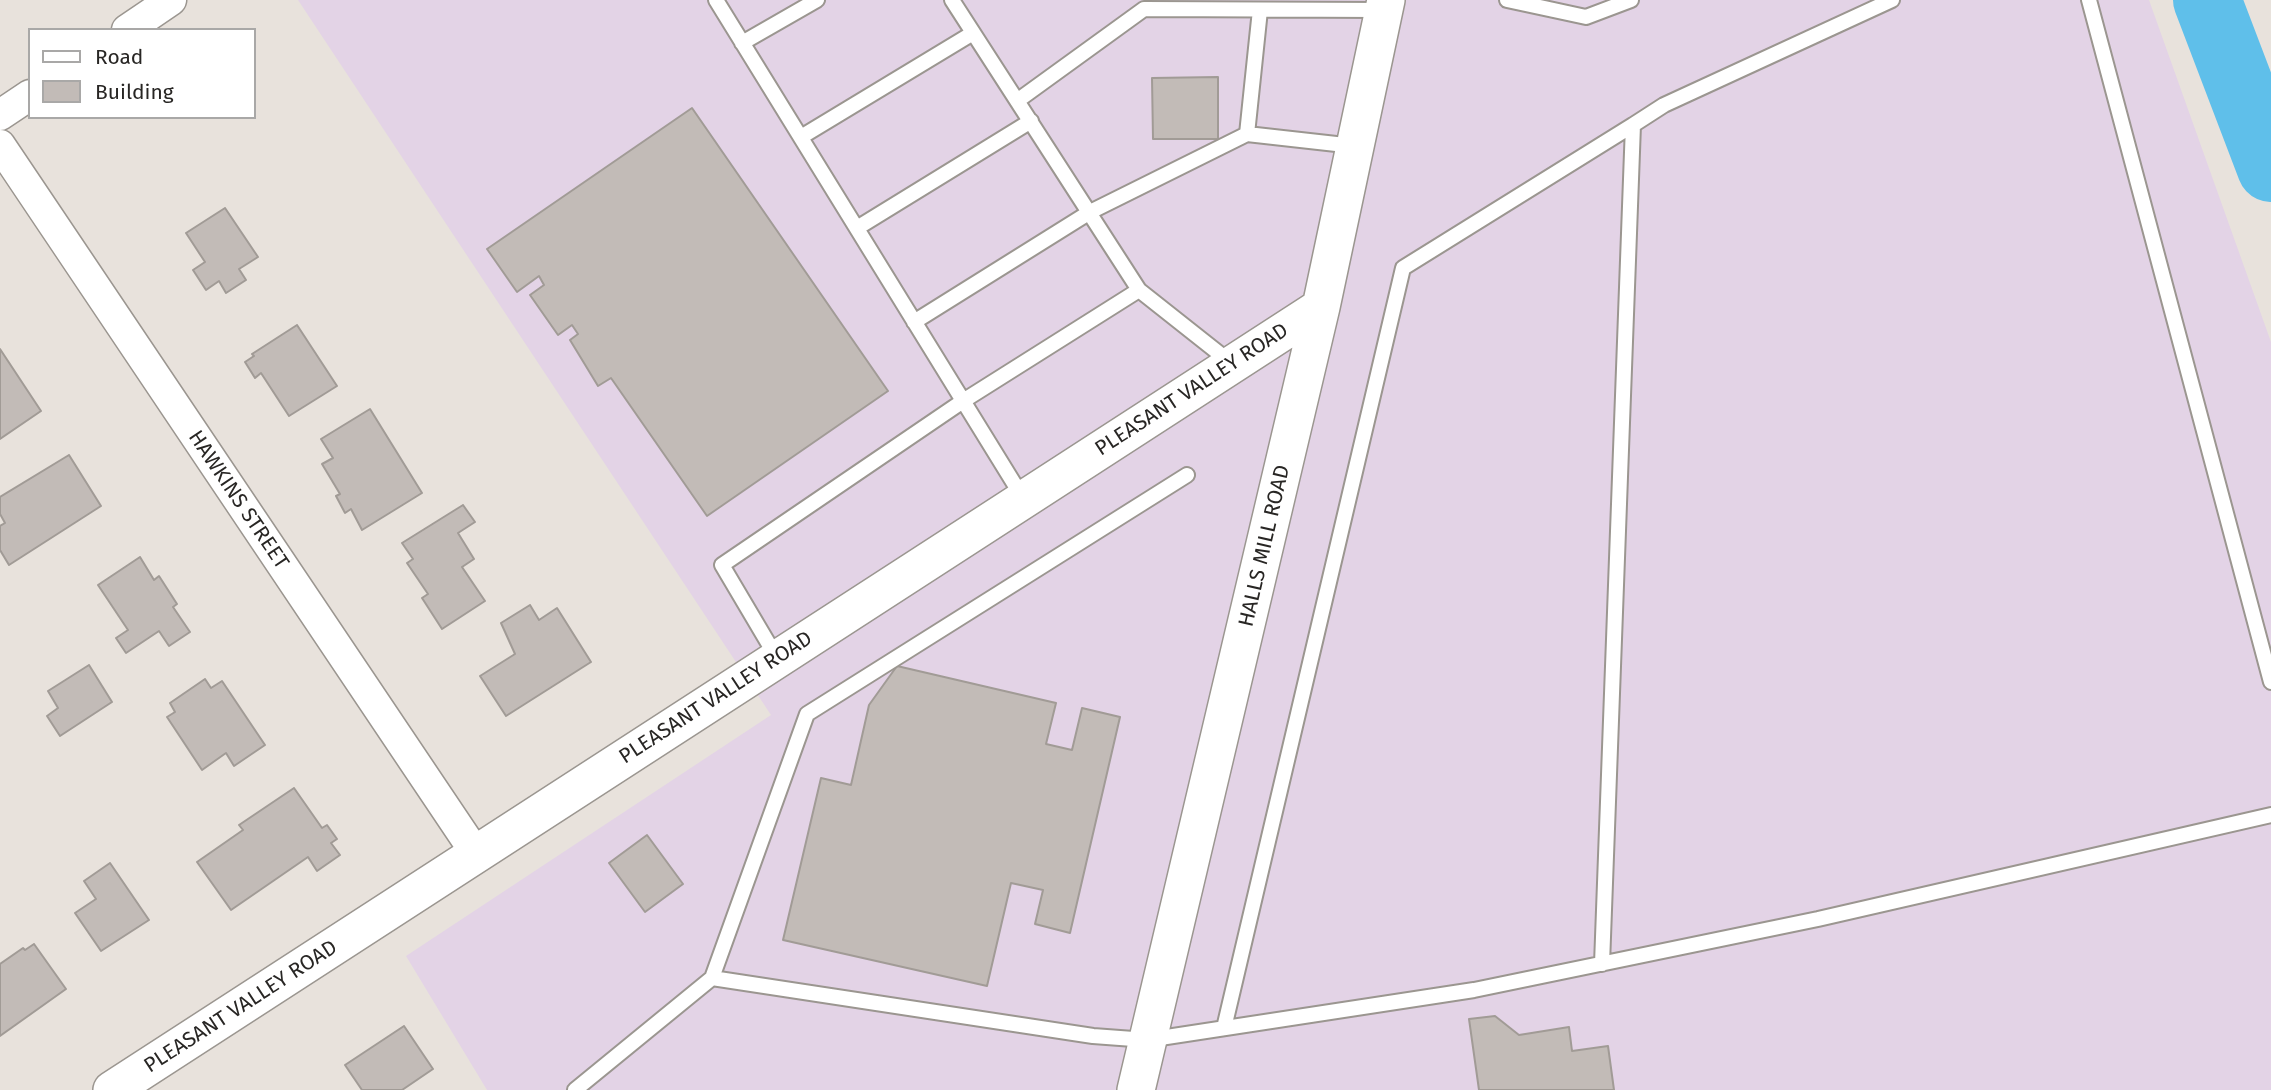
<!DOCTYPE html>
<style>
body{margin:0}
#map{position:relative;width:2271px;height:1090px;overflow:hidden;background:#e8e2dc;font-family:"Fira Sans",sans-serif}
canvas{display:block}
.legend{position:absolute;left:28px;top:28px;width:228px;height:91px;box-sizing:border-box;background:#fff;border:2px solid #a9a8a7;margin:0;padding:9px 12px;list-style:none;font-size:21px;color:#282624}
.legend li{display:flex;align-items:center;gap:14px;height:35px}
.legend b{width:35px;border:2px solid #a9a8a7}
</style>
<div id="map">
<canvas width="2271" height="1090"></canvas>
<ul class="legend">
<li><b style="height:9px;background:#fff"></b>Road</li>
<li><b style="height:19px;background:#c2bbb7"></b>Building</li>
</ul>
</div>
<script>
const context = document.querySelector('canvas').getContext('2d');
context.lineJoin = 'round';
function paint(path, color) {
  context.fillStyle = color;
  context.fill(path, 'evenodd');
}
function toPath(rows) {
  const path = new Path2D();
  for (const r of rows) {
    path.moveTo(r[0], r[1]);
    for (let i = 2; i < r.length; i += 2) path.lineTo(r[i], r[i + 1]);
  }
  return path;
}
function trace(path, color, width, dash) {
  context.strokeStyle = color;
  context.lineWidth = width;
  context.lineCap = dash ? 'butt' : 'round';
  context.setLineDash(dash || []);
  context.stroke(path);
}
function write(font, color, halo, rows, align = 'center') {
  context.font = font + ' "Fira Sans",sans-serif';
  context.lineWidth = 7;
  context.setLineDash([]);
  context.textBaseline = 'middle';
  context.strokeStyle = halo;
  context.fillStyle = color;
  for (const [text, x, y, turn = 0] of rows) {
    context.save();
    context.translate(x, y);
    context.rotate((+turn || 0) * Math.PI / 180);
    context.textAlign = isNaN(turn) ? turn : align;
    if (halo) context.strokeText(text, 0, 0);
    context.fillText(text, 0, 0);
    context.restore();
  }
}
paint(toPath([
 [298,0,2149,0,2271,342,2271,1090,487,1090,406,956,771,715]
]), '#e3d3e6');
trace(toPath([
 [2207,0,2271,168]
]), '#5fbfea', 68);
const building = toPath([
 [1218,77,1218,139,1153,139,1152,78,1218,77],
 [692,108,888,391,707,516,611,378,598,386,570,340,578,334,572,325,558,335,530,295,544,285,539,276,517,292,487,249,692,108],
 [225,208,258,257,239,269,246,280,226,293,219,281,206,290,193,270,205,262,186,233,225,208],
 [297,325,337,386,289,416,261,373,255,378,245,362,254,356,252,354,297,325],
 [0,349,41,411,0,439,0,349],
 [370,409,422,493,362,530,351,509,345,513,336,496,340,494,322,464,333,458,321,439,370,409],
 [69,455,101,506,9,565,0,550,0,526,5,523,0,514,0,497,69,455],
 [463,505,475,522,458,533,474,559,462,567,485,601,442,629,422,598,428,594,407,563,413,559,402,543,463,505],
 [140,557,154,580,159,576,177,604,173,607,190,632,169,646,159,631,126,653,116,638,128,630,98,585,140,557],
 [530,605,539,620,557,608,591,662,506,716,480,676,515,654,501,623,530,605],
 [89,665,112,702,60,736,47,716,58,708,48,691,89,665],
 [897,666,1056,703,1046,744,1072,750,1082,708,1120,717,1070,933,1035,924,1043,890,1011,883,987,986,783,940,821,778,851,785,869,705,897,666],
 [205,679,211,688,222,681,265,745,234,766,226,753,202,770,167,717,175,712,170,703,205,679],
 [294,788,322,828,327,825,337,839,331,843,340,855,317,871,308,857,231,910,197,862,243,830,239,825,294,788],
 [647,835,683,884,645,912,609,863,647,835],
 [110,863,149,920,101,951,75,913,96,899,84,881,110,863],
 [34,944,66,989,0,1036,0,964,23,948,25,950,34,944],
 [1495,1016,1519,1035,1569,1027,1572,1051,1608,1046,1614,1090,1479,1090,1469,1019,1495,1016],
 [404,1026,433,1069,402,1090,362,1090,345,1065,404,1026]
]);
paint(building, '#c2bbb7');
trace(building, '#a19b96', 2);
const service = toPath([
 [716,0,1023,498],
 [952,0,1139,290,1230,362],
 [1507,0,1586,17,1631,0],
 [2089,0,2271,682],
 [1260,10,1247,134,1354,146],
 [742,43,817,0],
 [1017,101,1144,9,1381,10],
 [801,137,973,33],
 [857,228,1031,121],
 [914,322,1090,212,1247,134],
 [777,658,722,565,963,401,1139,290],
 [1602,964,1633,125,1664,105,1892,0],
 [712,978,807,714,1187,475],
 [1224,1028,1403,268,1633,125],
 [575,1090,712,978,1093,1036,1147,1040,1474,990,1818,919,2271,815]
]);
const minor = toPath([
 [127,30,171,0],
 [0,115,30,95],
 [0,145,477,855]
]);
const tertiary = toPath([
 [112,1090,1321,307],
 [1136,1090,1321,307,1386,0]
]);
trace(service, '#9b9690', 18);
trace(minor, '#9b9690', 33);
trace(tertiary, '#9b9690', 40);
trace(service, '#fff', 14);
trace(minor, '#fff', 30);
trace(tertiary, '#fff', 37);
write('21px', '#282624', '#fff', [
 ["PLEASANT VALLEY ROAD",1192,390,-33],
 ["HAWKINS STREET",238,500,56],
 ["HALLS MILL ROAD",1265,546,-77],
 ["PLEASANT VALLEY ROAD",716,698,-33],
 ["PLEASANT VALLEY ROAD",241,1007,-33]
]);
</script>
